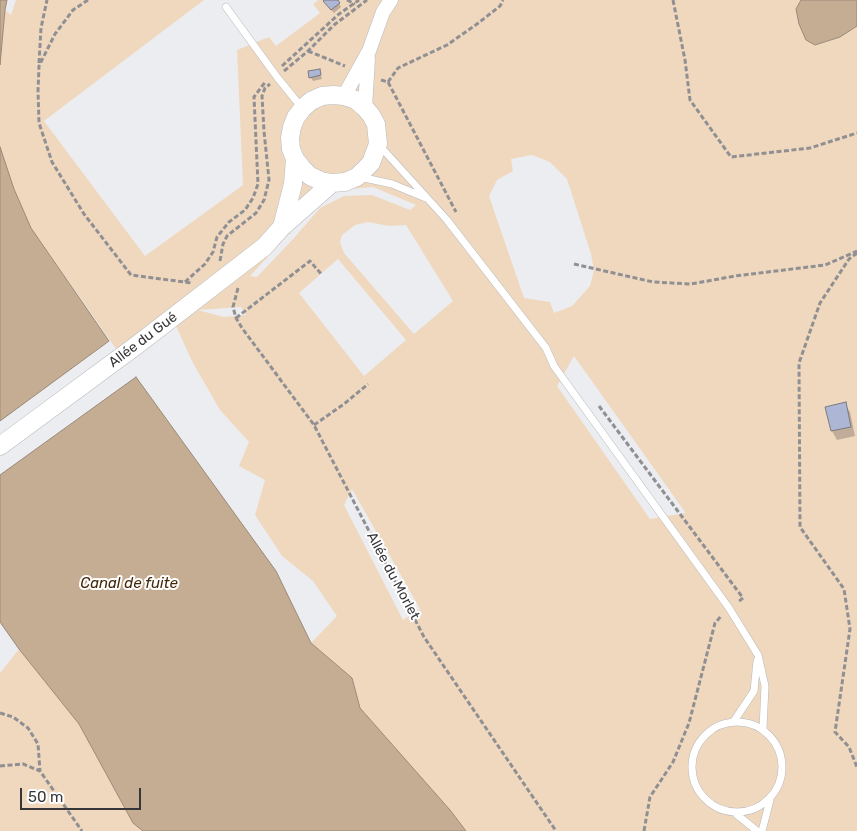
<!DOCTYPE html>
<meta charset="utf-8">
<style>
body{margin:0}
#map{position:relative;width:857px;height:831px;overflow:hidden;background:#ecedf0;font-family:Rubik,sans-serif}
canvas{display:block}
.scale{position:absolute;left:20px;top:788px;width:121px;height:22px;box-sizing:border-box;border:2px solid #363638;border-top:0;padding-left:6px;font-size:15px;line-height:18px;white-space:nowrap;color:#363638;-webkit-text-stroke:4px #fff;paint-order:stroke}
</style>
<div id="map">
<canvas width="857" height="831"></canvas>
<div class="scale">50 m</div>
</div>
<script>
const context = document.querySelector('canvas').getContext('2d');
context.lineJoin = 'round';
function paint(path, color) {
  context.fillStyle = color;
  context.fill(path, 'evenodd');
}
function toPath(rows) {
  const path = new Path2D();
  for (const r of rows) {
    if (r.length === 3) {
      path.moveTo(r[0] + r[2], r[1]);
      path.arc(r[0], r[1], r[2], 0, 2 * Math.PI);
      continue;
    }
    path.moveTo(r[0], r[1]);
    for (let i = 2; i < r.length; i += 2) path.lineTo(r[i], r[i + 1]);
  }
  return path;
}
function trace(path, color, width, dash) {
  context.strokeStyle = color;
  context.lineWidth = width;
  context.lineCap = dash ? 'butt' : 'round';
  context.setLineDash(dash || []);
  context.stroke(path);
}
function write(font, color, halo, rows, align = 'center') {
  context.font = font + ' Rubik,sans-serif';
  context.lineWidth = 4;
  context.setLineDash([]);
  context.textBaseline = 'middle';
  context.strokeStyle = halo;
  context.fillStyle = color;
  for (const [text, x, y, turn = 0] of rows) {
    context.save();
    context.translate(x, y);
    context.rotate((+turn || 0) * Math.PI / 180);
    context.textAlign = isNaN(turn) ? turn : align;
    if (halo) context.strokeText(text, 0, 0);
    context.fillText(text, 0, 0);
    context.restore();
  }
}
paint(toPath([
 [16,0,204,0,44,121,145,256,243,185,237,50,269,37,276,46,320,13,313,4,318,0,801,0,796,9,815,45,840,37,857,26,857,831,466,831,450,810,360,708,352,678,311,643,337,616,313,581,282,556,255,515,265,480,239,466,249,442,220,410,193,363,176,326,126,363,31,228,14,189,0,149,0,65,5,10,11,15],
 [532,155,550,162,567,179,591,254,594,270,590,286,572,306,554,313,550,302,524,298,489,196,497,180,513,171,511,159],
 [373,187,416,205,410,210,372,195,344,196,320,208,294,238,257,277,250,276,319,202,340,190],
 [368,222,389,226,406,225,453,301,414,334,344,253,340,242,342,235,355,225],
 [338,259,406,340,364,376,299,293],
 [241,307,246,315,224,317,198,310],
 [574,356,685,512,685,513,650,519,557,386],
 [352,489,420,609,403,620,344,505],
 [19,649,79,724,133,823,143,831,0,831,0,673]
]), '#f0d8bf');
const water = toPath([
 [0,0,7,0,5,10,0,65,0,0],
 [801,0,857,0,857,26,840,37,815,45,806,40,799,24,796,9,801,0],
 [0,147,14,189,31,228,109,341,0,421,0,147],
 [136,377,276,571,311,643,352,678,360,708,450,810,466,831,143,831,133,823,79,724,19,649,0,622,0,475,136,377]
]);
paint(water, '#c5ad94');
trace(water, '#9a8978', 1);
paint(toPath([
 [326,0,337,0,341,7,334,13,327,5],
 [319,70,322,79,313,81,311,78],
 [845,404,850,412,855,436,837,440,832,431,827,408]
]), '#0003');
const building = toPath([
 [324,0,338,0,340,3,331,10,323,1,324,0],
 [320,69,321,75,309,78,308,71,320,69],
 [846,402,851,427,831,431,825,407,846,402]
]);
paint(building, '#adb6d5');
trace(building, '#7a7b7e', 1);
const service = toPath([
 [226,7,277,77,302,108],
 [379,145,447,220,546,348,554,366,729,608,758,655,765,686,763,729],
 [360,177,392,184,426,198],
 [734,721,754,691,757,661],
 [737,767,45],
 [735,813,757,831],
 [762,831,770,800]
]);
const minor = toPath([
 [344,96,369,51,383,12,391,0],
 [365,108,368,58]
]);
const tertiary = toPath([
 [282,227,293,184,295,159,291,149,290,138,292,127,296,117,303,108,311,101,322,96,333,95,344,96,356,100,365,108,371,115,376,124,378,144,371,163,357,177,345,182,332,183,321,181,310,176,302,168,295,159],
 [0,446,137,345,264,247,282,227,332,183]
]);
trace(service, '#b9babd', 8);
trace(minor, '#b9babd', 15);
trace(tertiary, '#b9babd', 19);
trace(toPath([
 [88,0,73,10,55,34,39,66,38,91,39,123,52,162,84,214,131,275,192,283],
 [347,0,355,4],
 [673,0,685,60,690,100,731,157,810,148,857,133],
 [308,51,345,66],
 [39,63,41,28,47,0],
 [282,66,339,14,359,0],
 [284,71,308,51,334,25,367,0],
 [381,80,388,82,456,212],
 [388,82,398,68,447,45,477,24,500,6,503,0],
 [857,253,849,259,820,303,799,363,800,527,844,589,850,629,835,732,849,747,857,767],
 [220,261,223,244,227,236,256,213,264,200,269,180,264,131,262,96,265,88,270,84],
 [574,264,653,282,691,284,735,276,825,265,857,251],
 [185,282,205,264,213,252,217,237,229,222,245,210,253,198,258,184,254,97,266,81],
 [238,288,233,307,236,318,242,328,314,425,424,637,556,831],
 [236,318,310,261,322,275],
 [599,406,743,598,738,602],
 [314,425,344,404,368,384],
 [0,713,13,717,28,728,38,744,40,771],
 [0,766,23,764,40,771,82,831],
 [644,831,650,797,673,762,689,723,715,623,722,615]
]), '#909093', 3, [5, 2.5]);
trace(service, '#fff', 7);
trace(minor, '#fff', 14);
trace(tertiary, '#fff', 18);
write('14px', '#363638', '#fff', [
 ["Allée du Gué",143,340,-37],
 ["Allée du Morlet",393,576,62]
]);
write('italic 15px', '#422807', '#fff', [
 ["Canal de fuite",129,584]
]);
</script>
